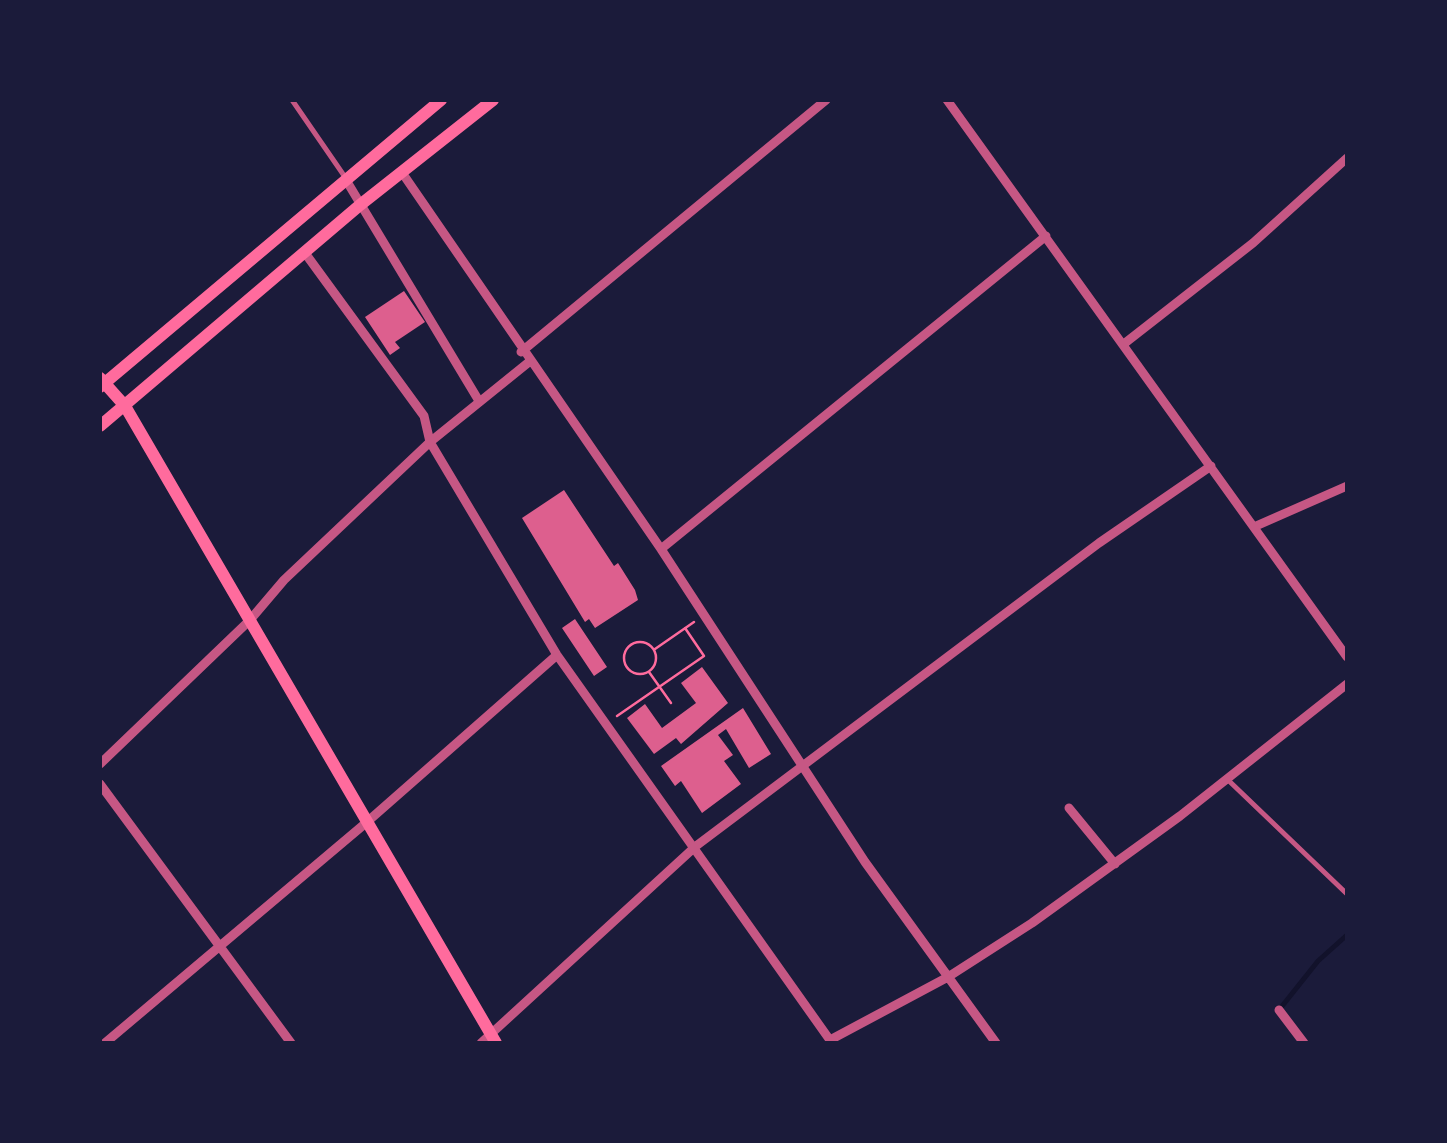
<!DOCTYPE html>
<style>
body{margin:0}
#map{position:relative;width:1447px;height:1143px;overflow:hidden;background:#1b1b3a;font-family:Manrope,sans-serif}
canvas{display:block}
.frame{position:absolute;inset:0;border:102px solid #1b1b3a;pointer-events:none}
</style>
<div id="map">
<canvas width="1447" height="1143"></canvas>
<div class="frame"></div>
</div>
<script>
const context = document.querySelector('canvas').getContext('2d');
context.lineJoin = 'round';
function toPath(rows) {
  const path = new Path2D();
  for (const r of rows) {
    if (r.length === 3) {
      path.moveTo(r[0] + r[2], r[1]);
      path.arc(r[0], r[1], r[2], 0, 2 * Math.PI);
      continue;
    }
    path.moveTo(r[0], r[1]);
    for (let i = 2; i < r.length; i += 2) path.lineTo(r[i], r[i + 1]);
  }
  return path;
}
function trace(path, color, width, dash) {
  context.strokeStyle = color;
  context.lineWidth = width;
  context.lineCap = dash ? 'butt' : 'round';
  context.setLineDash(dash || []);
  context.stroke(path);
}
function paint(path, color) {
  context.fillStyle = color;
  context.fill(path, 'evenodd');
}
trace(toPath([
 [1279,1010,1318,961,1347,935]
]), '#12122b', 5);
paint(toPath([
 [404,291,425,322,395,342,400,348,390,355,365,317],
 [564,490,614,566,618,563,635,590,638,600,595,628,589,619,585,622,522,518],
 [575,619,607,667,594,676,562,628],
 [702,667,728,703,681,744,676,738,654,754,627,718,645,704,662,728,696,703,681,683],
 [743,708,771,754,749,768,726,729,718,735,733,755,724,761,741,784,702,813,681,781,675,786,661,766]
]), '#dd5f8e');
trace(toPath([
 [640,658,16],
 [655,649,694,622],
 [649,672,671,703],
 [617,716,704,656,685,628]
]), '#ff6b9d', 2.5);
trace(toPath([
 [292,100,345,177],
 [1227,779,1347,894]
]), '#c65784', 5);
trace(toPath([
 [947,100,1347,657],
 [403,174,661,549,865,862,996,1043],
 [346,180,479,401],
 [305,253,424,416,430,442,557,655,832,1043],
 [1125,343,1253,243,1347,158],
 [521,352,826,100],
 [1256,526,1347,486],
 [661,549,1046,236],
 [100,764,250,620,284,580,430,442,529,362],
 [100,784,291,1043],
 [1069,808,1115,864],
 [1279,1010,1304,1043],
 [830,1040,948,977,1032,923,1180,816,1347,684],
 [105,1043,367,822,557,655],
 [481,1043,696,846,1099,543,1211,466]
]), '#c65784', 9);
trace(toPath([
 [100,378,125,406,496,1043],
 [100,387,441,100],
 [100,426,360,205,493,100]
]), '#ff6b9d', 12);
</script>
